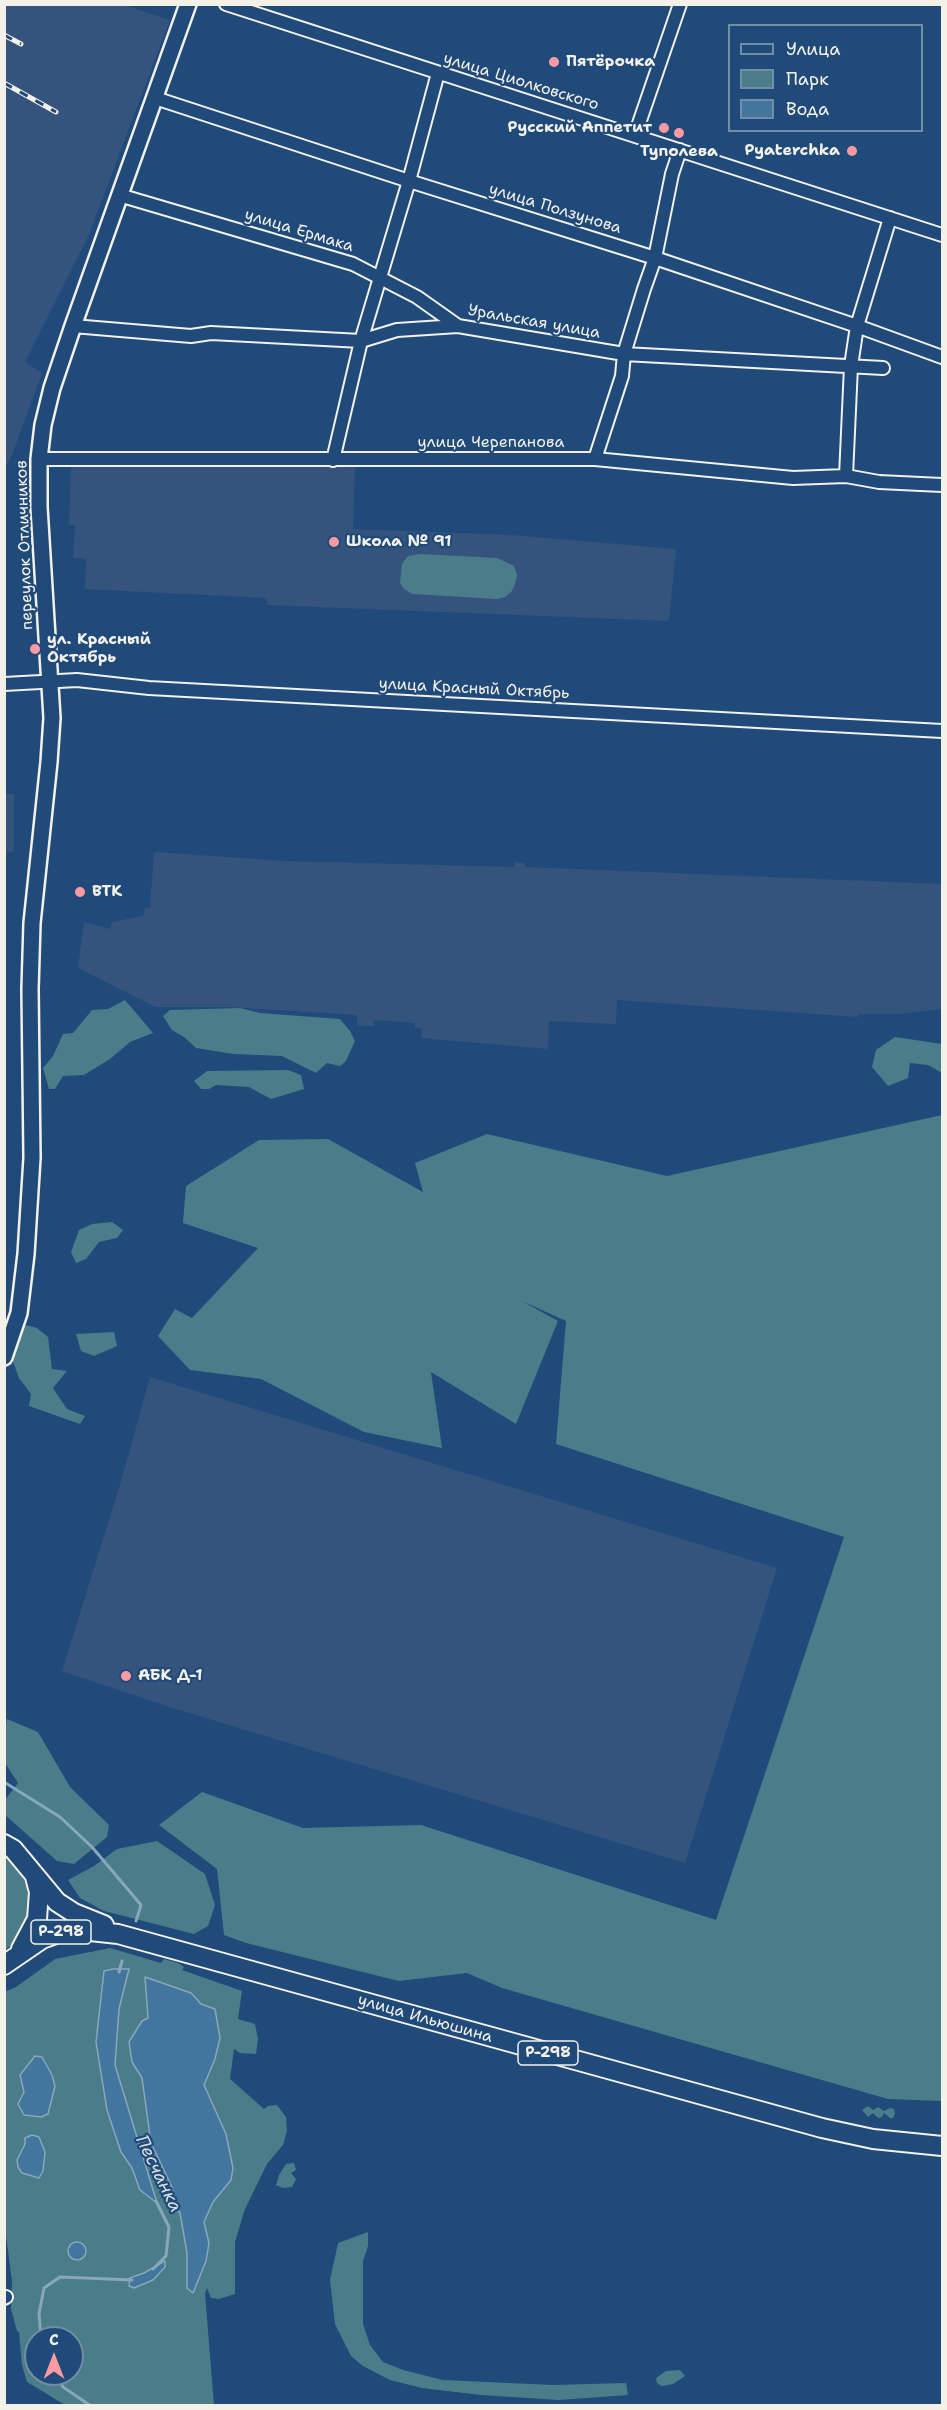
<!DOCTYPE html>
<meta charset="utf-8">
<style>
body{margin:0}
#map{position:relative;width:947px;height:2410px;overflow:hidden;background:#1f4a7a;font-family:"Shantell Sans",sans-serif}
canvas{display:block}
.frame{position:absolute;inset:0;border:6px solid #f4f1e8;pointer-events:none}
.legend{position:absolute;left:728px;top:24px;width:195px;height:108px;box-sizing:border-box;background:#1f4a7a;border:2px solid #748da6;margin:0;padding:8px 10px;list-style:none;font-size:18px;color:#f4f1e8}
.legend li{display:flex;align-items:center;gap:12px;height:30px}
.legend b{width:30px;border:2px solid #748da6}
.north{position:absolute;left:24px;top:2326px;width:60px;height:60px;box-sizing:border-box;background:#1f4a7a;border:2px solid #748da6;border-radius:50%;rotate:0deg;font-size:16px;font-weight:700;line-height:24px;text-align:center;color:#f4f1e8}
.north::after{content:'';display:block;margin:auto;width:21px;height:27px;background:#ff9aa2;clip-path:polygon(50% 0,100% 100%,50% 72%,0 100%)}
</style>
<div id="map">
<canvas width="947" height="2410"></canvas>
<div class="frame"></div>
<ul class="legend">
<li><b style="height:8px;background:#1f4a7a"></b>Улица</li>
<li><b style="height:16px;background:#4a7d89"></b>Парк</li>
<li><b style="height:16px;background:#42769f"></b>Вода</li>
</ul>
<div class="north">С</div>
</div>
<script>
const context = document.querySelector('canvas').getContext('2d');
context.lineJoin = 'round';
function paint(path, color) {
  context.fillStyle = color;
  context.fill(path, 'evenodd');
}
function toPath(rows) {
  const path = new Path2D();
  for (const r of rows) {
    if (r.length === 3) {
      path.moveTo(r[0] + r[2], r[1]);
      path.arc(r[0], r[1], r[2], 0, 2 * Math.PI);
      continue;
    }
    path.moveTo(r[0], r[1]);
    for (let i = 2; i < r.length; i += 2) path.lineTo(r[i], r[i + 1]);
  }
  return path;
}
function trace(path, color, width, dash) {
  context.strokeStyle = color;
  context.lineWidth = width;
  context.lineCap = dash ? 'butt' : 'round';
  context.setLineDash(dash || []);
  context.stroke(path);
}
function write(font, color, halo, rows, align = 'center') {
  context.font = font + ' "Shantell Sans",sans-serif';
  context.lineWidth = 4.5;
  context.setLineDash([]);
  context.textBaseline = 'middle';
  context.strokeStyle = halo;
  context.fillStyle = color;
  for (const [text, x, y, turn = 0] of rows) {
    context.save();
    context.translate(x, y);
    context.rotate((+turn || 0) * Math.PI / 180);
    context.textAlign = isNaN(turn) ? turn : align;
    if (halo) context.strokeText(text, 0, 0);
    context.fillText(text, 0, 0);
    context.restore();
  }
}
paint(toPath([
 [5,4,124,5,170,20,88,237,25,362,42,373,12,455,5,468],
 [71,464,355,467,353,529,511,535,676,549,669,621,267,605,267,598,85,589,86,559,73,558,75,525,69,525],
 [4,794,14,794,14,851,5,853],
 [154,852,284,861,514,867,515,862,525,863,525,867,942,884,942,1009,901,1014,859,1014,858,1017,617,1000,616,1024,549,1021,548,1049,421,1038,422,1028,415,1028,415,1023,374,1020,374,1026,357,1026,357,1015,228,1007,155,1007,78,968,84,922,110,929,112,922,143,916,145,908,150,908],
 [150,1377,777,1568,685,1863,176,1709,62,1671,122,1478]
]), '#34547e');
paint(toPath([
 [420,554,497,558,514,566,517,575,515,584,512,591,505,597,497,599,412,594,404,589,400,583,402,564,408,556],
 [125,1000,153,1033,130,1042,110,1059,84,1075,63,1076,55,1089,49,1089,43,1068,53,1056,63,1034,73,1033,92,1010,108,1009],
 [240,1008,260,1013,340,1019,350,1031,355,1041,346,1061,340,1066,327,1063,316,1073,282,1056,234,1054,196,1048,184,1037,172,1030,163,1016,170,1010],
 [895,1037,942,1044,942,1073,928,1065,910,1063,908,1078,888,1086,872,1067,876,1050],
 [288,1070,301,1075,304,1089,271,1099,249,1087,216,1085,209,1089,201,1089,194,1081,207,1071],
 [942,1115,942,2101,888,2099,502,1988,467,1973,399,1981,246,1943,224,1935,217,1869,159,1825,202,1792,303,1828,421,1825,716,1920,844,1537,556,1444,566,1321,522,1301,558,1321,516,1424,431,1372,442,1448,364,1432,261,1379,190,1370,158,1336,175,1309,192,1318,258,1248,183,1223,186,1186,259,1140,328,1139,423,1192,415,1163,487,1134,667,1176],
 [112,1222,123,1230,117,1238,99,1242,86,1259,76,1263,71,1252,79,1230,92,1224],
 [25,1325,37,1328,48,1337,52,1369,67,1371,53,1388,67,1409,85,1416,80,1424,29,1406,31,1394,19,1378,13,1362,12,1349,15,1337],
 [114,1332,117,1346,94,1356,81,1351,76,1334],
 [7,1719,38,1732,70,1787,109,1825,107,1837,74,1864,57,1861,5,1815,5,1800,18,1783,5,1763,5,1730],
 [157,1841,205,1874,215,1905,208,1926,194,1934,104,1911,80,1898,68,1880,94,1866,117,1849],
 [5,1856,13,1863,22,1875,27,1888,29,1903,27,1917,22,1931,13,1944,5,1950],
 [110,1948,161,1963,164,1959,178,1963,184,1967,182,1970,242,1991,238,2019,255,2024,258,2039,256,2054,240,2053,234,2049,230,2079,264,2109,268,2106,277,2105,286,2117,287,2131,283,2145,267,2164,245,2209,235,2242,235,2294,219,2299,211,2298,207,2288,205,2294,214,2405,65,2405,27,2382,22,2365,19,2332,17,2331,11,2309,12,2281,5,2228,4,1992,16,1987,55,1959],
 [36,2338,72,2338,72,2374,36,2374],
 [868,2106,873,2110,878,2107,884,2111,890,2108,894,2109,895,2114,893,2118,890,2118,884,2113,882,2117,878,2118,873,2113,868,2117,862,2110],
 [294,2163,296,2170,291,2173,296,2179,292,2187,283,2188,276,2185,279,2175,286,2164],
 [368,2232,368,2246,363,2261,363,2324,370,2345,383,2362,403,2370,443,2380,553,2385,626,2383,628,2395,559,2400,481,2395,422,2388,390,2380,363,2366,351,2356,335,2324,330,2280,338,2243],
 [680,2370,685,2376,673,2384,662,2386,657,2383,656,2378,666,2371]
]), '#4a7d89');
const water = toPath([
 [113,1969,129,1969,119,2009,115,2065,157,2203,140,2190,132,2168,121,2152,107,2110,96,2042,104,1971,113,1969],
 [145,1977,191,1993,201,2004,215,2009,220,2038,215,2059,204,2085,226,2134,233,2168,231,2180,213,2202,204,2222,209,2243,206,2261,193,2293,187,2288,187,2253,180,2213,176,2207,172,2187,151,2143,142,2078,132,2062,129,2042,142,2021,148,2018,145,1977],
 [35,2056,42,2057,52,2075,55,2086,48,2114,41,2117,24,2115,18,2104,24,2092,20,2075,35,2056],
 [32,2135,39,2137,45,2152,43,2171,39,2178,22,2173,18,2167,17,2160,25,2144,25,2138,32,2135],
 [77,2251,9],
 [165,2261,165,2267,153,2280,134,2288,129,2286,130,2278,144,2273,165,2261]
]);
paint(water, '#42769f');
trace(water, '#89a7bc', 1.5);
trace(toPath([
 [4,1782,60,1817,92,1847,141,1905,136,1921],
 [119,1972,122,1961],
 [153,2269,166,2256,169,2227,156,2201],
 [41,2338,39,2314,44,2288,60,2277,132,2280],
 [56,2374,63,2387,91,2406]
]), '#89a7bc', 3);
const minor = toPath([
 [226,4,942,235],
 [155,98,409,181,655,258,857,326,942,357],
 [635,135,680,4],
 [119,195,353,264,417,297,458,326],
 [73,326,191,336,211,333,361,341,397,330,458,326,624,354,883,368],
 [39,459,595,459,793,478,846,476,879,482,942,485],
 [595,459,622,376,624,354,644,289,655,258,672,174,680,150],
 [333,460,361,341,409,181,438,73],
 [846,476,851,366,857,326,890,218],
 [4,684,77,680,149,688,942,731],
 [4,2298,6,2297]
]);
const major = toPath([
 [4,1357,19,1313,26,1254,32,1158,30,989,32,923,49,762,52,718,39,507,39,459,43,425,52,388,73,326,188,4]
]);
const highway = toPath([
 [4,1844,13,1849,57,1902,74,1913,104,1925],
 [21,1949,37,1919,39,1892,35,1877],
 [4,1965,42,1939,61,1932,81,1930,118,1934,822,2128,873,2139,942,2146]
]);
trace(minor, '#f4f1e8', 16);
trace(major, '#f4f1e8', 20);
trace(highway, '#f4f1e8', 22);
trace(minor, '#1f4a7a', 12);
trace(major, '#1f4a7a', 15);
trace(highway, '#1f4a7a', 18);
const rail = toPath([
 [4,35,21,44],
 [4,83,56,112]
]);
trace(rail, '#f4f1e8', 5);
trace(rail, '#1f4a7a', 3, [9]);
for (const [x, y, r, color] of [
 [554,62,6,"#ff9aa2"],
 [664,128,6,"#ff9aa2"],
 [679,133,6,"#ff9aa2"],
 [852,151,6,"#ff9aa2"],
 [334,542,6,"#ff9aa2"],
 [35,649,6,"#ff9aa2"],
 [80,892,6,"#ff9aa2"],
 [126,1676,6,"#ff9aa2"]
]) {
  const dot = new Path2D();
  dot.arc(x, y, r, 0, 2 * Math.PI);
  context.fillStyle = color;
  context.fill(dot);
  trace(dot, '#1f4a7a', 2);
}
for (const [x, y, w] of [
 [61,1932,60],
 [548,2053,60]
]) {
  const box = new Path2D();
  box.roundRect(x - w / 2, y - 12, w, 24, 4.5);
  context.fillStyle = '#1f4a7a';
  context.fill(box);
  trace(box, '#f4f1e8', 1.5);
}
write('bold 15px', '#f4f1e8', null, [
 ["Р-298",61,1932],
 ["Р-298",548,2053]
]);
write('bold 16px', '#f4f1e8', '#1f4a7a', [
 ["Пятёрочка",566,62],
 ["Русский Аппетит",652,128,"right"],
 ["Pyaterchka",840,151,"right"],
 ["Туполева",679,152,"center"],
 ["Школа № 91",346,542],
 ["ул. Красный",47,640],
 ["Октябрь",47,658],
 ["ВТК",92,892],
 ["АБК Д-1",138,1676]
], 'left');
write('16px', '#f4f1e8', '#1f4a7a', [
 ["улица Циолковского",521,82,17],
 ["улица Ползунова",555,209,17],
 ["улица Ермака",299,231,17],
 ["Уральская улица",534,322,10],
 ["улица Черепанова",491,443],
 ["переулок Отличников",25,545,-92],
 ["улица Красный Октябрь",474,689,3],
 ["улица Ильюшина",425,2019,16]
]);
write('italic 18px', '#d9dfdd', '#1f4a7a', [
 ["Песчанка",158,2174,64]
]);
</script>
